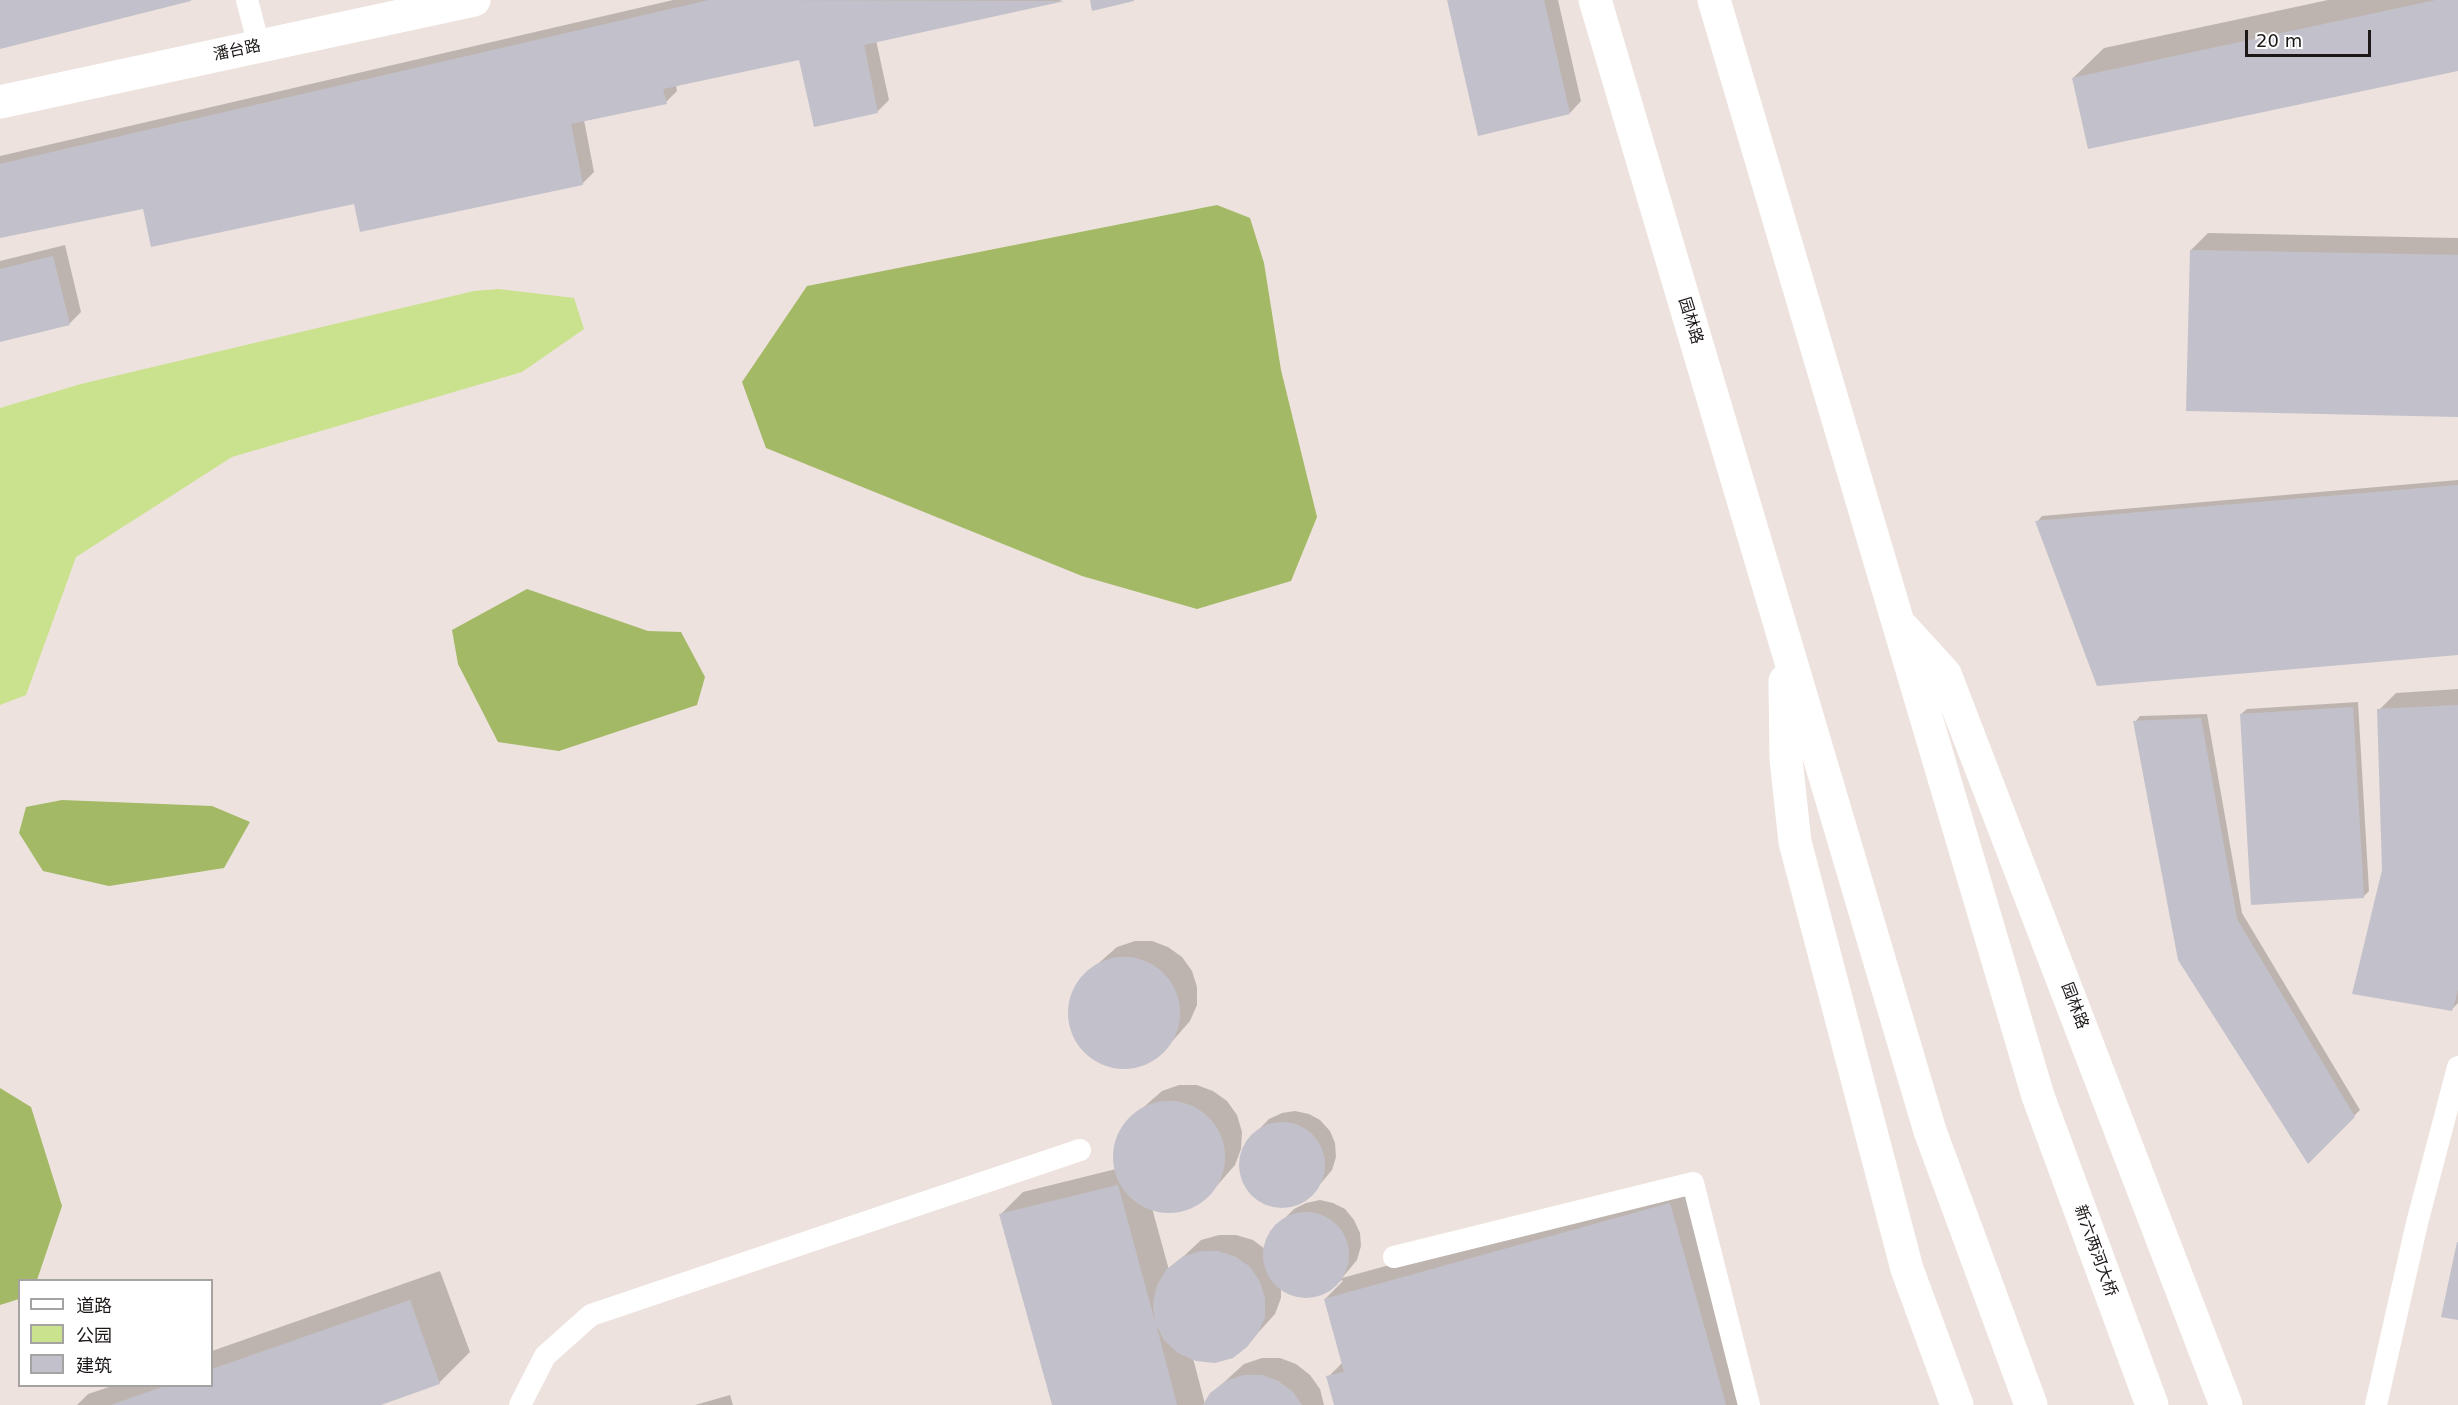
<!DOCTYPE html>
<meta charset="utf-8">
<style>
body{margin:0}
#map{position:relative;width:2458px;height:1405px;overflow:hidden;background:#ede2dd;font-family:"DejaVu Sans","Noto Sans SC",sans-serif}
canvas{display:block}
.legend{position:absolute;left:18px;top:1279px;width:195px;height:108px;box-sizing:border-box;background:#fff;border:2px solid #a4a3a2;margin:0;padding:8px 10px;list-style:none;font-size:18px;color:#1c1817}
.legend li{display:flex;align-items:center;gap:12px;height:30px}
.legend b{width:30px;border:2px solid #a4a3a2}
.scale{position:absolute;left:2245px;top:30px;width:126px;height:27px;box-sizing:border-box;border:3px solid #1c1817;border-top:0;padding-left:8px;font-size:18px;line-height:21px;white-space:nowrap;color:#1c1817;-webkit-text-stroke:4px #fff;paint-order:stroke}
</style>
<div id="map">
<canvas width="2458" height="1405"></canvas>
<ul class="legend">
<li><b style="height:8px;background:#fff"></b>道路</li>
<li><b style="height:16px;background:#cae28d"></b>公园</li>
<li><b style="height:16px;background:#c2c1cb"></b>建筑</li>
</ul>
<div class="scale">20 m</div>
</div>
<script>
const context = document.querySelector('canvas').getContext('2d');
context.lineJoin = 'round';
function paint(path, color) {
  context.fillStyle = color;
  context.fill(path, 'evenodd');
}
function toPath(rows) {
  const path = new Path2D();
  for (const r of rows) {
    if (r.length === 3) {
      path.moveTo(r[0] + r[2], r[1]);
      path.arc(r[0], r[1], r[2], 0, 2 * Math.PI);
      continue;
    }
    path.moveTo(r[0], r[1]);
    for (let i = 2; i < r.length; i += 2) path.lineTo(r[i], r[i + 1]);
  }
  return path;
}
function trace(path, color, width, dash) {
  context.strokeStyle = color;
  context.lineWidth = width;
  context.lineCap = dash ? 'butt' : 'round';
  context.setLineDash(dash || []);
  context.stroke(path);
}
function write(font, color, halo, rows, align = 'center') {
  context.font = font + ' "DejaVu Sans","Noto Sans SC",sans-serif';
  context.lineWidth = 4.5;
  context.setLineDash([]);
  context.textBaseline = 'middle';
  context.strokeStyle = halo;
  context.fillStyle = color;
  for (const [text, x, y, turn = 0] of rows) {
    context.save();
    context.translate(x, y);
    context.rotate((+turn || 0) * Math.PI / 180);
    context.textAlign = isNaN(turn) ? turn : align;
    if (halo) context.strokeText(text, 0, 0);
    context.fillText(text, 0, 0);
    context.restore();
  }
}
paint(toPath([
 [499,289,574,298,584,329,522,372,232,457,76,557,26,695,0,705,0,408,81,384,474,291]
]), '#cae28d');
paint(toPath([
 [1217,205,1250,218,1264,263,1281,370,1317,517,1291,581,1197,609,1082,576,766,448,742,382,807,286],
 [527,589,648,631,681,632,705,677,697,705,559,751,498,742,458,664,452,630],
 [62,800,212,806,250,822,224,868,109,886,43,871,19,833,26,807],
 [0,1088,31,1107,62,1206,37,1280,20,1280,19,1299,0,1305]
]), '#a3b965');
paint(toPath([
 [673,0,1063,0,876,40,889,100,878,111,800,58,676,85,677,91,666,102,584,120,594,172,582,184,356,203,144,207,0,237,0,156],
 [1448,0,1558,0,1581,101,1570,113],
 [2328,0,2458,0,2458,69,2073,78,2104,48],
 [2208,233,2458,238,2458,416,2191,250],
 [65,245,81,312,70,323,0,340,0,261],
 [2458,480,2458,654,2037,522,2042,516],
 [2458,689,2458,1003,2452,1009,2384,870,2379,710,2396,693],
 [2358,702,2369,891,2363,897,2241,714,2247,709],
 [2207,714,2242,913,2360,1110,2308,1161,2135,722,2140,716],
 [1135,941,1152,941,1168,947,1182,957,1192,971,1197,987,1197,1005,1190,1021,1162,1053,1147,1062,1131,1067,1112,1066,1094,1058,1081,1046,1072,1029,1070,1011,1074,992,1084,976,1117,947],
 [1179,1085,1197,1085,1213,1091,1227,1101,1237,1115,1242,1132,1241,1149,1235,1165,1207,1197,1192,1207,1176,1212,1152,1208,1169,1270,1201,1240,1219,1235,1236,1235,1253,1240,1265,1249,1272,1231,1294,1209,1306,1203,1320,1200,1333,1203,1345,1209,1354,1220,1360,1233,1361,1246,1357,1260,1342,1278,1692,1182,1754,1405,1335,1405,1328,1377,1343,1362,1325,1299,1343,1281,1342,1280,1326,1292,1312,1296,1299,1296,1281,1287,1281,1298,1275,1314,1246,1346,1193,1358,1205,1404,1211,1394,1244,1364,1262,1358,1280,1358,1296,1364,1310,1375,1320,1389,1324,1405,1053,1405,1001,1214,1023,1192,1116,1169,1115,1155,1119,1137,1129,1120,1162,1091],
 [1295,1111,1309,1114,1320,1120,1330,1131,1335,1143,1336,1157,1332,1170,1312,1194,1301,1202,1288,1207,1274,1206,1261,1201,1250,1193,1243,1181,1240,1168,1242,1154,1247,1142,1269,1119,1282,1113],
 [440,1271,470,1352,439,1383,376,1405,77,1405,88,1394,112,1386,212,1386,212,1351],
 [730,1395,733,1405,695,1405]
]), '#0003');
paint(toPath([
 [0,0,191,0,191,1,0,49],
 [709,0,1065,1,864,45,878,113,814,127,799,60,663,89,667,104,571,124,583,185,360,232,354,204,151,247,143,209,0,238,0,164],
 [1090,0,1134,0,1134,1,1092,11],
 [1447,0,1544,0,1570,114,1478,136],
 [2436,0,2458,0,2458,71,2088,149,2072,78],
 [2190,250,2458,255,2458,417,2186,411],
 [53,256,70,325,0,342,0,269],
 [2458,485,2458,655,2097,686,2035,521],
 [2458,705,2458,990,2452,1011,2352,994,2382,870,2377,709],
 [2353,707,2364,898,2251,905,2240,714],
 [2201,718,2237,919,2355,1117,2308,1164,2178,960,2133,721],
 [1124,1013,56],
 [1169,1157,56],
 [1282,1165,43],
 [1118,1185,1155,1322,1153,1304,1157,1285,1167,1269,1182,1257,1201,1251,1218,1251,1236,1257,1250,1267,1260,1282,1265,1299,1265,1317,1258,1333,1247,1347,1233,1358,1215,1363,1196,1361,1178,1353,1164,1340,1156,1324,1177,1405,1052,1405,999,1214],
 [1670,1203,1726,1405,1334,1405,1326,1376,1344,1372,1324,1299],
 [1306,1255,43],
 [2457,1242,2458,1242,2458,1320,2441,1317],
 [410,1300,440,1384,381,1405,111,1405,165,1386,212,1386,212,1369],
 [1244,1375,1262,1375,1278,1381,1293,1392,1302,1405,1203,1405,1210,1393,1226,1381]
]), '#c2c1cb');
trace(toPath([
 [247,0,259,46],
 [1394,1257,1693,1183,1749,1405],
 [520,1405,545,1356,591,1315,1080,1150],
 [2376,1405,2417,1223,2458,1067]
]), '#fff', 22);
trace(toPath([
 [0,102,474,0]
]), '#fff', 33);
trace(toPath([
 [1595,0,1930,1131,2031,1405],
 [1714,0,2038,1096,2152,1405],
 [1904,629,1945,674,2226,1405],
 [1785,681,1786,759,1795,842,1907,1269,1957,1405]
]), '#fff', 33);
write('16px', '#1c1817', '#fff', [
 ["潘台路",237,51,-12],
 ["园林路",1690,321,73],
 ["园林路",2074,1006,69],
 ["新六两河大桥",2095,1251,70]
]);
</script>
